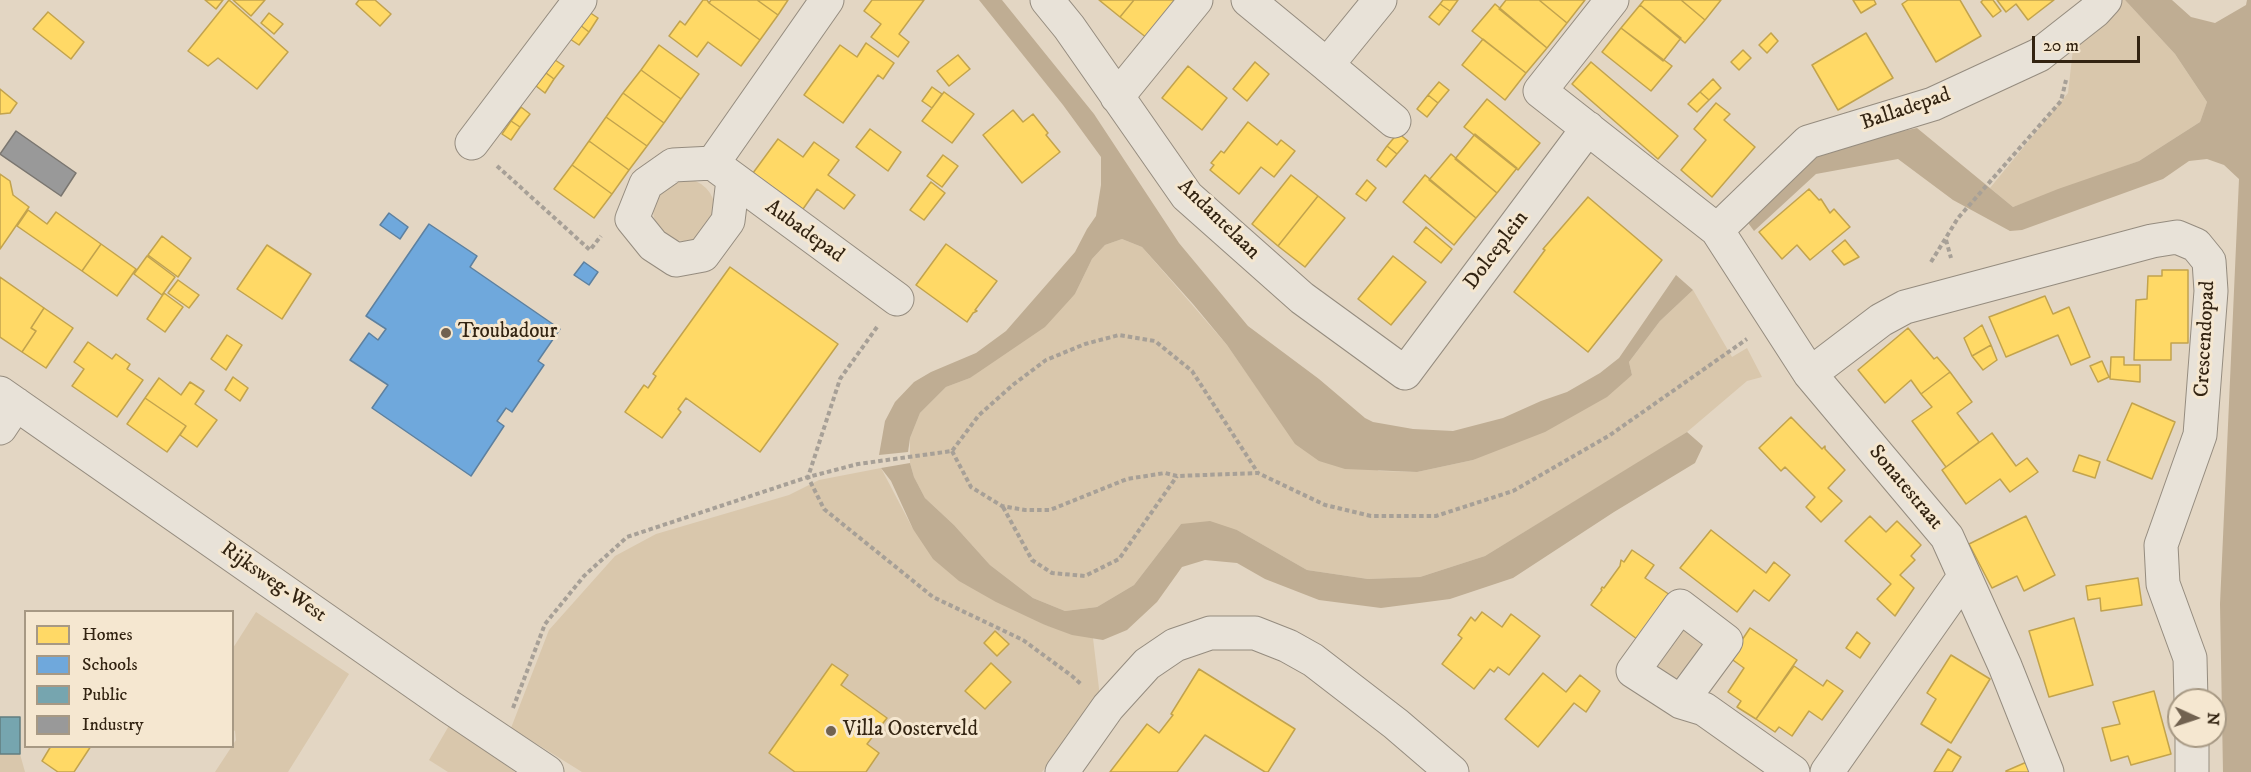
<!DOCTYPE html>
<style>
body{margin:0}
#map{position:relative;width:2251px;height:772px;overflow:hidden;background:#e3d6c3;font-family:"IM FELL DW Pica",serif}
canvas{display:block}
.legend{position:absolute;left:24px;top:610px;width:210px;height:138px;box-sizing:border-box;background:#f5e7d0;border:2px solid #a79984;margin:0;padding:8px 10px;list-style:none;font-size:18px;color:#332412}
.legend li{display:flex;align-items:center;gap:12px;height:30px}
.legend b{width:30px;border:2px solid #a79984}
.north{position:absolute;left:2167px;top:688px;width:60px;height:60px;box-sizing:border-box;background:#f5e7d0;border:2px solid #a79984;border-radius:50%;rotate:93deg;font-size:16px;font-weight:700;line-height:24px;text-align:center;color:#332412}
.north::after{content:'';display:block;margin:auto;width:21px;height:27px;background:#716250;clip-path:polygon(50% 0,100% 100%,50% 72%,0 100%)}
.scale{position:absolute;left:2032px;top:36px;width:108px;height:27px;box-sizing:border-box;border:3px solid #332412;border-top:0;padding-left:8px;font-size:18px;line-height:21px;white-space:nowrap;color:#332412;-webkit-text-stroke:4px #f5e7d0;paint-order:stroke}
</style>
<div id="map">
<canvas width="2251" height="772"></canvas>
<ul class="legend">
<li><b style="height:16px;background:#ffd966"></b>Homes</li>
<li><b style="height:16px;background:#6fa8dc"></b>Schools</li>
<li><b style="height:16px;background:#76a5af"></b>Public</li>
<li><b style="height:16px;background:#999"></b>Industry</li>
</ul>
<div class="north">N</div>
<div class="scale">20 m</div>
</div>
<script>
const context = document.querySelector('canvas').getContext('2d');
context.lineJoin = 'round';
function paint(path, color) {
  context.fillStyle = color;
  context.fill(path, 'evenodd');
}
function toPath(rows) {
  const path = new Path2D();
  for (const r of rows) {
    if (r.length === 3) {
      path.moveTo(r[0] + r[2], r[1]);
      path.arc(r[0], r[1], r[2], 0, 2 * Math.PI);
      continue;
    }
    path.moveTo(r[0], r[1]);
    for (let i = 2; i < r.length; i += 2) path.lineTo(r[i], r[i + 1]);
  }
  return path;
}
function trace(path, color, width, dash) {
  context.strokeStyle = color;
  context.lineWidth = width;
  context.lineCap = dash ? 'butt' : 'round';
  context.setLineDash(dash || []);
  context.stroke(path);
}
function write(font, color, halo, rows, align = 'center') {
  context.font = font + ' "IM FELL DW Pica",serif';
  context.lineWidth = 6;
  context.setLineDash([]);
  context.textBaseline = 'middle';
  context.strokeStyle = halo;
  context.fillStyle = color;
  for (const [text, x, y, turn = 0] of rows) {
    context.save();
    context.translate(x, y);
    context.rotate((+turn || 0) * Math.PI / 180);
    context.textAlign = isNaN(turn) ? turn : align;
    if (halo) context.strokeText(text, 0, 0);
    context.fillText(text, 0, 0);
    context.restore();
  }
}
paint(toPath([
 [2115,0,2125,0,2175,54,2207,102,2200,122,2139,161,2013,207,1990,188,2068,93,2073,49],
 [684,210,31],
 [1122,239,1142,247,1227,345,1261,394,1379,471,1417,472,1473,460,1632,375,1629,362,1660,321,1693,290,1732,357,1747,348,1762,377,1747,381,1687,432,1651,455,1485,556,1420,577,1368,579,1307,570,1237,530,1181,524,1134,585,1097,607,1065,611,1033,598,990,565,954,525,925,498,914,477,910,463,910,438,920,413,946,387,970,378,1075,294,1092,259,1105,245],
 [881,468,913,529,1045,625,1093,638,1100,697,1042,772,582,772,511,728,549,630,615,556,656,534,789,495,819,480],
 [256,612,349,674,288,772,215,772,236,740,235,731,232,729,233,648],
 [1683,627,1712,647,1681,691,1652,670],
 [450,724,515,772,448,772,429,760],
 [0,754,20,754,25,772,0,772]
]), '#d9c7ac');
paint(toPath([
 [979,0,1002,0,1094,114,1179,243,1248,326,1319,379,1365,418,1373,422,1413,429,1453,431,1503,418,1541,401,1567,392,1600,373,1619,358,1676,275,1693,290,1660,321,1629,362,1632,375,1607,397,1545,432,1473,460,1417,472,1345,469,1319,461,1295,444,1227,345,1193,304,1142,247,1122,239,1105,245,1092,259,1075,294,1045,327,970,378,946,387,920,413,910,438,908,452,879,455,885,421,895,402,914,382,931,372,976,353,1006,331,1075,252,1087,229,1096,216,1101,185,1101,157,1063,105],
 [2125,0,2172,0,2191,17,2215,23,2246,5,2247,0,2251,0,2251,772,2223,772,2220,604,2239,179,2224,165,2207,159,2189,161,2163,179,2022,230,2010,231,1953,200,1898,159,1816,174,1754,231,1743,216,1819,149,1917,128,2013,207,2058,189,2139,161,2200,122,2207,102,2175,54],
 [1687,432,1703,446,1695,463,1614,512,1513,578,1450,599,1381,608,1319,600,1265,579,1237,563,1205,560,1182,567,1157,602,1127,630,1103,640,1072,635,1045,625,996,602,959,581,933,559,913,529,891,481,881,468,910,463,914,477,925,498,954,525,990,565,1033,598,1065,611,1097,607,1134,585,1181,524,1210,521,1237,530,1307,570,1368,579,1420,577,1485,556]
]), '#bfad93');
const homes = toPath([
 [205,0,223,0,216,9,205,0],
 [229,0,288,52,257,89,218,58,208,66,188,51,229,0],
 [233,0,265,0,251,16,233,0],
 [359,0,375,0,391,14,380,26,356,4,359,0],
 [703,0,707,0,709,3,760,40,741,66,708,42,697,57,669,36,680,21,685,25,703,0],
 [711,0,757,0,778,15,760,40,709,3,711,0],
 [757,0,788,0,778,15,757,0],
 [872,0,924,0,899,34,909,42,898,57,871,37,881,24,864,11,872,0],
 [1099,0,1134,0,1120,17,1099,0],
 [1134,0,1177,0,1147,38,1120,17,1134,0],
 [1443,0,1458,0,1450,11,1440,4,1443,0],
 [1506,0,1539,0,1567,23,1547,48,1499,9,1506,0],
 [1539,0,1585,0,1567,23,1539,0],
 [1644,0,1681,0,1705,20,1685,43,1640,5,1644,0],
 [1681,0,1721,0,1705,20,1681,0],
 [1853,0,1874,0,1876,4,1861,13,1853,0],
 [1908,0,1960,0,1981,36,1936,62,1902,4,1908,0],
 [1983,0,1993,0,2001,11,1993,17,1981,2,1983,0],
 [1997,0,2054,0,2028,20,2016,4,2006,12,1997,0],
 [1440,4,1450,11,1439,25,1429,17,1440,4],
 [1495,4,1547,48,1526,73,1472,31,1495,4],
 [1640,5,1681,38,1663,61,1621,28,1640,5],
 [48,12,84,42,71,59,33,29,48,12],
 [589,12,598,18,589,32,580,25,589,12],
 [269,13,283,24,274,34,261,23,269,13],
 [580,25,589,32,579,45,570,39,580,25],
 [1621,28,1672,66,1651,91,1602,52,1621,28],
 [1771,33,1778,41,1767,53,1759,45,1771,33],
 [1866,33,1893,78,1838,110,1812,65,1866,33],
 [1483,39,1526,73,1505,100,1462,65,1483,39],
 [866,43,894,63,883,79,878,75,843,123,804,95,840,45,857,57,866,43],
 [659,45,699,74,681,99,641,70,659,45],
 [1743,50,1751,58,1739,70,1731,62,1743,50],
 [958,55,970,69,949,86,937,71,958,55],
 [555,60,564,66,554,79,546,73,555,60],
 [1255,62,1269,74,1247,101,1233,89,1255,62],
 [1591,62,1678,136,1658,159,1572,84,1591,62],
 [1188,66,1227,98,1202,130,1162,98,1188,66],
 [641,70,681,99,664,123,623,93,641,70],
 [546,73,554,79,545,93,536,86,546,73],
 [1713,79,1721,88,1709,100,1700,92,1713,79],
 [1439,82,1449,90,1438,103,1428,95,1439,82],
 [932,87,942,94,932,108,922,101,932,87],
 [0,89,17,103,10,113,0,114,0,89],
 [944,92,974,114,952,143,922,121,944,92],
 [1700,92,1709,100,1697,112,1688,104,1700,92],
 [623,93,664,123,647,146,606,117,623,93],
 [1428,95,1438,103,1427,117,1417,109,1428,95],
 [1487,99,1540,143,1518,170,1464,127,1487,99],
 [1716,103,1730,114,1724,120,1755,147,1712,197,1681,170,1706,140,1694,129,1716,103],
 [521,107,530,114,520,127,511,121,521,107],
 [1013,110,1023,122,1033,114,1048,133,1046,135,1060,152,1022,183,983,135,1013,110],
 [606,117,647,146,629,170,589,141,606,117],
 [511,121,520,127,511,140,502,134,511,121],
 [1248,122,1277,145,1281,140,1295,151,1274,177,1261,167,1239,194,1210,170,1214,165,1211,163,1221,151,1224,153,1248,122],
 [870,129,901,152,888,171,856,147,870,129],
 [1398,133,1408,141,1397,154,1387,146,1398,133],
 [1475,134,1517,168,1497,193,1455,159,1475,134],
 [778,139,803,157,814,142,839,160,828,175,855,195,844,209,817,189,803,209,753,173,778,139],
 [589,141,629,170,612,194,572,165,589,141],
 [1387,146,1397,154,1386,167,1377,160,1387,146],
 [1451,154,1497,193,1476,218,1429,180,1451,154],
 [943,155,958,166,942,187,927,176,943,155],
 [572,165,612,194,594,218,554,189,572,165],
 [0,174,10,181,13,195,29,207,0,249,0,174],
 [1291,175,1318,196,1278,246,1252,224,1291,175],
 [1425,175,1476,218,1454,245,1403,202,1425,175],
 [1367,180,1376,188,1366,201,1356,194,1367,180],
 [931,182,945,193,924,220,910,210,931,182],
 [1809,189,1819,200,1821,199,1830,213,1834,209,1850,227,1810,260,1797,245,1782,259,1759,232,1809,189],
 [1318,196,1345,218,1305,267,1278,246,1318,196],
 [1588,197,1662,260,1588,352,1514,292,1545,250,1543,249,1588,197],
 [28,210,47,224,56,212,101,244,82,271,17,226,28,210],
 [1426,227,1452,249,1441,263,1414,242,1426,227],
 [162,236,191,258,178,277,148,255,162,236],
 [1845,240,1859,257,1844,265,1832,251,1845,240],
 [101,244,136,269,117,296,82,271,101,244],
 [946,244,997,281,975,310,977,311,973,313,967,322,916,285,946,244],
 [267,245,311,274,282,319,237,289,267,245],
 [147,256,175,277,162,295,134,274,147,256],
 [1393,256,1426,282,1391,325,1358,299,1393,256],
 [730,267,838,344,760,452,686,398,678,409,681,412,662,438,625,412,644,385,648,388,656,376,653,374,730,267],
 [2162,270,2188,270,2188,343,2171,343,2171,360,2134,360,2136,300,2147,299,2148,276,2162,276,2162,270],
 [0,277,44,308,31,328,36,331,22,352,0,337,0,277],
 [178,280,199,295,189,308,168,293,178,280],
 [164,293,183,307,165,332,147,319,164,293],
 [2045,296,2053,314,2069,307,2090,357,2071,365,2058,335,2006,357,1989,317,2045,296],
 [44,308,73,328,46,368,22,352,36,331,31,328,44,308],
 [1982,325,1991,345,1972,356,1964,338,1982,325],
 [1908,328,1934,359,1937,357,1950,372,1921,394,1911,380,1885,403,1858,370,1908,328],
 [227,335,242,345,226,370,211,359,227,335],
 [88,342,112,359,116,354,130,364,127,369,143,380,117,417,72,386,84,369,74,362,88,342],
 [1991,345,1997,360,1983,370,1972,356,1991,345],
 [2111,357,2124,357,2124,365,2140,365,2140,382,2110,379,2111,357],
 [2102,361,2109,377,2098,382,2090,366,2102,361],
 [1950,372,1972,402,1957,413,1979,442,1946,467,1912,421,1932,407,1921,394,1950,372],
 [233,377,248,388,240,401,225,390,233,377],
 [159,378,181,395,190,382,204,391,195,404,217,420,197,447,180,435,186,426,145,398,159,378],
 [145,398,186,426,167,452,127,424,145,398],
 [2132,403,2175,422,2152,479,2107,460,2132,403],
 [1791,417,1822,449,1825,446,1825,449,1845,470,1828,488,1842,501,1821,522,1806,507,1815,497,1785,467,1781,471,1759,448,1791,417],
 [1992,433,2016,466,2027,458,2038,472,2010,492,2000,479,1966,504,1942,470,1992,433],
 [2079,455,2100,462,2095,478,2073,471,2079,455],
 [1870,516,1886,532,1897,521,1921,545,1911,556,1915,560,1900,575,1914,588,1895,616,1877,599,1891,584,1845,541,1870,516],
 [2026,516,2055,575,2024,591,2017,576,1992,588,1969,544,2026,516],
 [1711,530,1766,573,1774,562,1790,575,1769,601,1754,590,1737,612,1680,568,1711,530],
 [1632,550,1654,565,1645,578,1670,595,1637,639,1591,605,1602,590,1601,589,1602,587,1604,588,1620,566,1621,560,1624,562,1632,550],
 [2138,578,2142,605,2101,611,2100,598,2088,600,2086,586,2138,578],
 [1482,612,1502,627,1511,614,1540,636,1509,675,1498,667,1494,672,1490,669,1474,689,1442,664,1462,638,1458,635,1471,617,1475,621,1482,612],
 [2074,618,2093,685,2049,697,2029,631,2074,618],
 [1750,628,1797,660,1756,719,1737,707,1741,701,1728,692,1744,668,1730,658,1750,628],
 [995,631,1009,644,997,656,984,643,995,631],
 [1857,632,1870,643,1860,658,1846,648,1857,632],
 [1951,655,1990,679,1951,743,1921,724,1936,699,1927,693,1951,655],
 [991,663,1011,682,985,709,965,691,991,663],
 [832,664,848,675,841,685,887,718,867,744,879,753,866,772,795,772,769,753,832,664],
 [1794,666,1823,686,1827,680,1843,691,1822,720,1809,711,1792,736,1779,727,1775,732,1756,719,1794,666],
 [1199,669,1295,729,1268,772,1265,772,1205,735,1177,772,1110,772,1147,724,1159,733,1173,715,1171,714,1199,669],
 [1543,673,1566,692,1580,675,1600,691,1586,712,1574,703,1538,747,1505,719,1543,673],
 [2154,691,2171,754,2131,765,2128,756,2111,761,2102,728,2120,724,2113,702,2154,691],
 [51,746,91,746,74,772,58,772,42,761,51,746],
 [1948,749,1961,757,1952,772,1934,772,1948,749],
 [2029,761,2033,772,2006,772,2006,771,2029,761]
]);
paint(homes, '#ffd966');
trace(homes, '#c2a34d', 1.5);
const schools = toPath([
 [389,213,408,227,400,239,380,225,389,213],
 [429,224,477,256,470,267,560,329,538,361,544,365,512,412,506,408,497,421,504,426,471,476,372,408,388,385,350,360,369,333,378,340,386,329,366,316,429,224],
 [584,262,598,272,589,285,574,275,584,262]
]);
paint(schools, '#6fa8dc');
trace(schools, '#5d809f', 1.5);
const public = toPath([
 [0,717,20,717,20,754,0,754,0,717]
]);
paint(public, '#76a5af');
trace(public, '#627e80', 1.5);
const industry = toPath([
 [16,131,76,173,61,196,0,154,16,131]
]);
paint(industry, '#999');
trace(industry, '#7a7670', 1.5);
const minor = toPath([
 [1047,0,1069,27,1187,196,1302,298,1405,373,1588,128],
 [1248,0,1327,65,1380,0],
 [1612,0,1540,91,1717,230,1810,374,1947,537,2005,666,2047,772],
 [1327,65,1394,121],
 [1117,97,1196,0],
 [472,143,580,0],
 [719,168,897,299],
 [733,180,728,221,703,255,676,260,653,245,632,219,646,184,673,165,713,163,827,0],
 [1717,230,1808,142,1933,104,2039,55,2095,11,2105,0],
 [1810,374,1881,320,1905,307,2152,241,2177,237,2196,245,2209,261,2211,291,2200,435,2161,545,2163,584,2190,658,2191,700],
 [0,393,450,707,547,772],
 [0,428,16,404],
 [1681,702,1726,641,1680,606,1633,671,1681,702,1704,709,1793,772],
 [2192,736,2192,772],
 [1062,772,1108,707,1147,664,1175,645,1210,633,1255,633,1288,646,1313,660,1396,724,1452,772],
 [1827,772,1964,577]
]);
trace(minor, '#958c7f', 35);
trace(toPath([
 [497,166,590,250,601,236],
 [1946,240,1951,258],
 [1931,262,1958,218,2061,101,2066,80],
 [877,327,840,379,808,477,824,509,933,597,1023,640,1072,676,1082,685],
 [952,451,971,487,1002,506,1025,510,1050,510,1127,479,1165,473,1177,476,1258,473,1325,505,1371,516,1436,516,1513,491,1610,435,1747,339],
 [1003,507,1032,560,1052,573,1085,576,1119,559,1177,476],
 [513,708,545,624,584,576,627,537,808,477,858,464,952,451,979,415,1014,384,1046,360,1085,344,1119,335,1155,341,1192,371,1258,473]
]), '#a7a097', 4, [4.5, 3]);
trace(minor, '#e8e2d8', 33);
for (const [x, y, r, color] of [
 [446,333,6,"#716250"],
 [831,731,6,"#716250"]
]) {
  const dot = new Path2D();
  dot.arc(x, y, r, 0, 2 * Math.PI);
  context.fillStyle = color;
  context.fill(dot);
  trace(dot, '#f5e7d0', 2);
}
write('21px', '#332412', '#f5e7d0', [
 ["Balladepad",1906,110,-19],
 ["Andantelaan",1218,220,44],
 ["Aubadepad",804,232,36],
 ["Dolceplein",1497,251,-53],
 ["Crescendopad",2206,339,-87],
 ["Sonatestraat",1905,488,50],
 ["Rijksweg-West",273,583,35]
]);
write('21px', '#332412', '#f5e7d0', [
 ["Troubadour",458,333],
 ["Villa Oosterveld",843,731]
], 'left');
</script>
